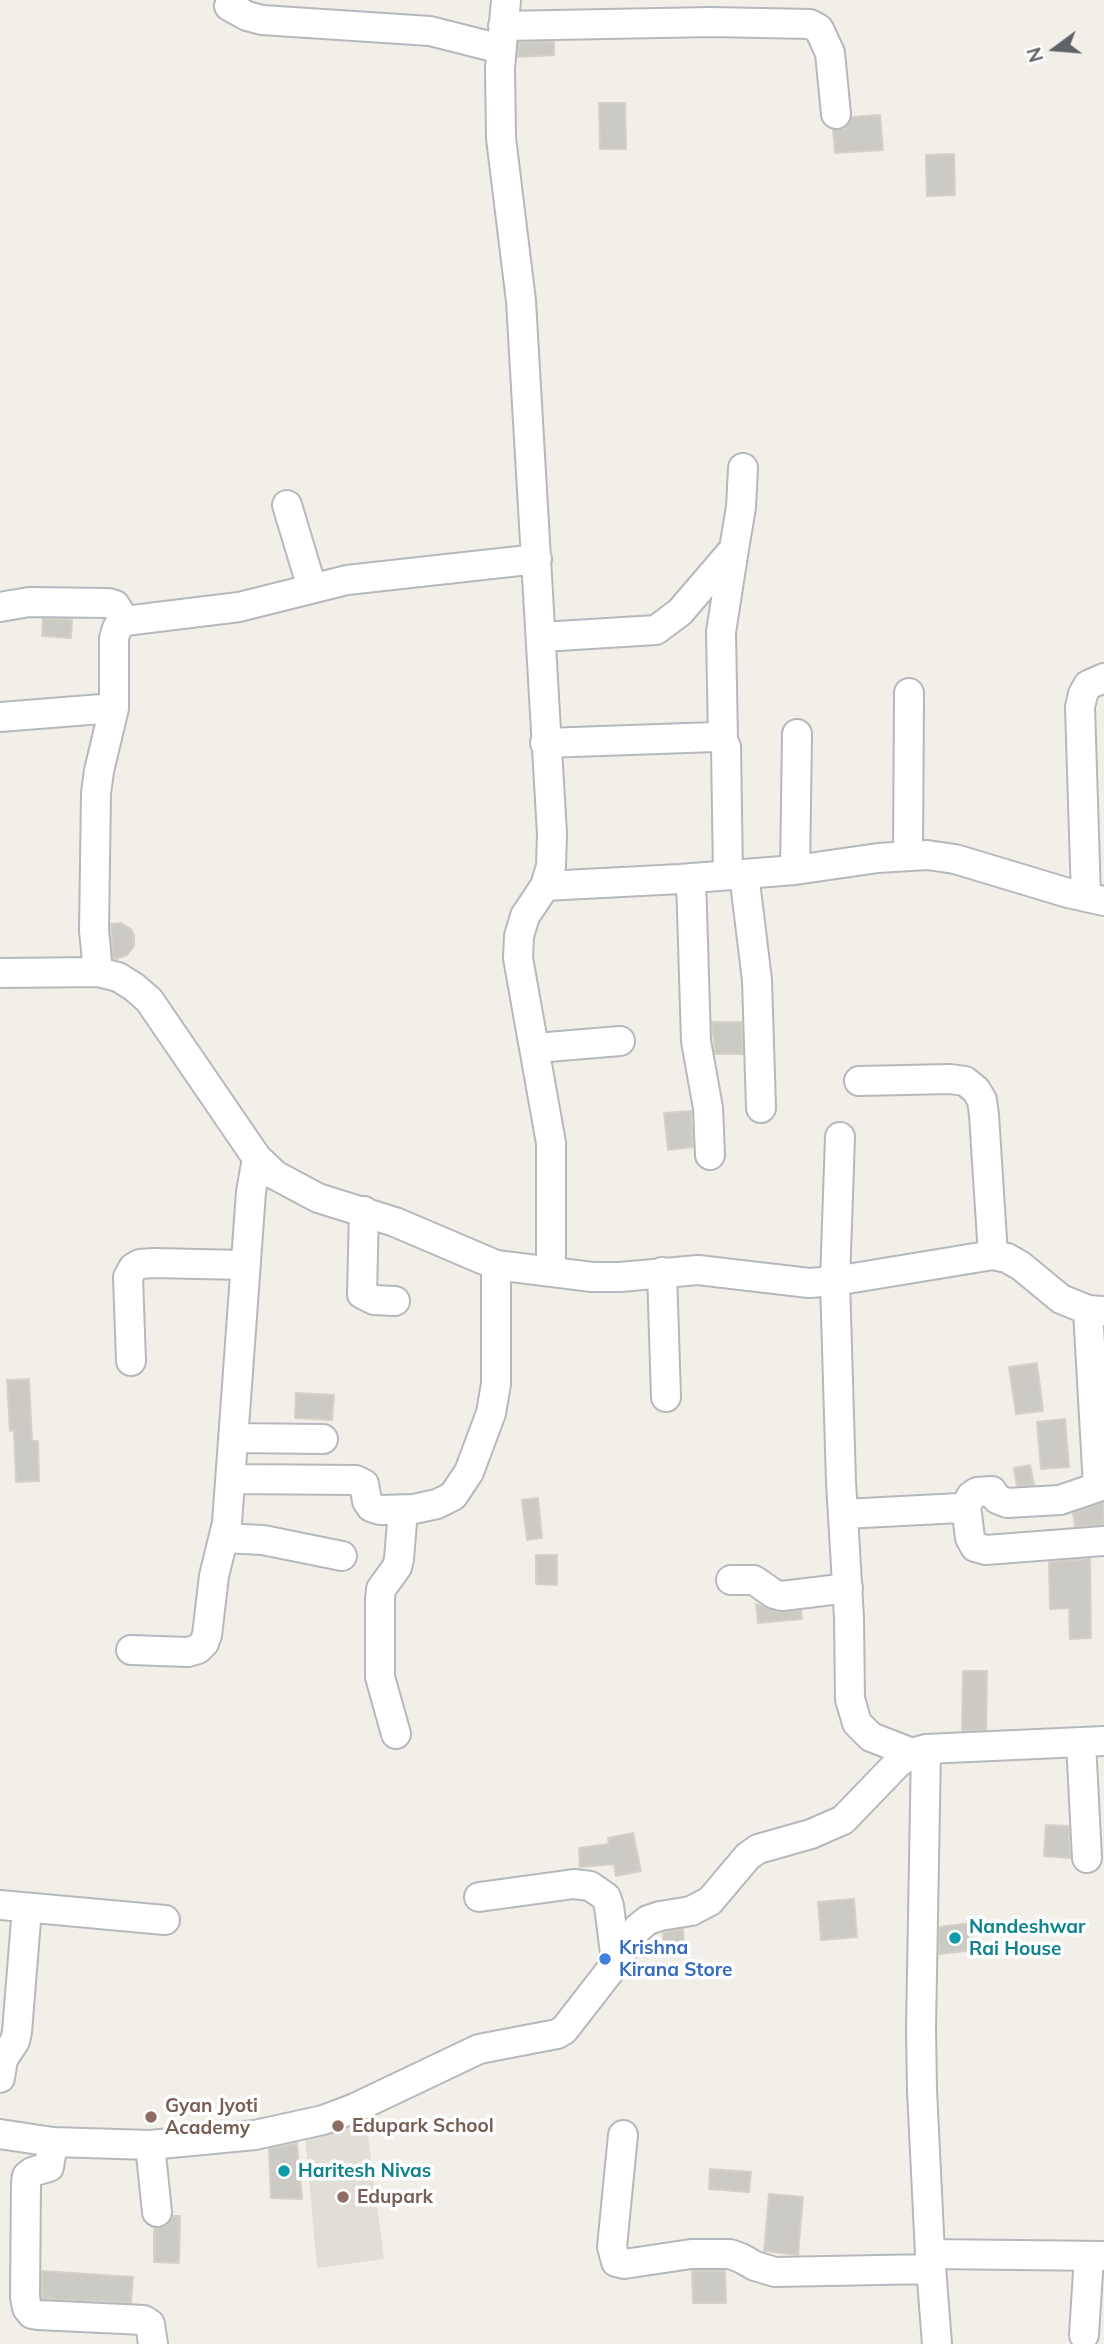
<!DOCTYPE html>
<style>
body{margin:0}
#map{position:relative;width:1104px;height:2344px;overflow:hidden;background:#f1efe8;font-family:Mulish,sans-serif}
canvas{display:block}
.north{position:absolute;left:1020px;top:14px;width:70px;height:70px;-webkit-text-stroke:5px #fff;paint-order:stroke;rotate:254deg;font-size:19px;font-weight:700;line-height:28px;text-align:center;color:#5f6368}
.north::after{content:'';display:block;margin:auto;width:24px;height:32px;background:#5f6368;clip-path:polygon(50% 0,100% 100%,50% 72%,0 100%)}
</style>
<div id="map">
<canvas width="1104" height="2344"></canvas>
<div class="north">N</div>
</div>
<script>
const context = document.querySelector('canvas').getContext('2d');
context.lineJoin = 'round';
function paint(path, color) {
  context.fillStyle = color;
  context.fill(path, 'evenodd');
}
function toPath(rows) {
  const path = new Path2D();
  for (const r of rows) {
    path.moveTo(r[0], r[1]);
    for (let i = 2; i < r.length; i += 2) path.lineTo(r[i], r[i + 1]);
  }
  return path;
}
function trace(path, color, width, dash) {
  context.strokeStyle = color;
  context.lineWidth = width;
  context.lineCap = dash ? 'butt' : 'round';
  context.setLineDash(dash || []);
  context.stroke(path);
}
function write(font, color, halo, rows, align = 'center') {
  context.font = font + ' Mulish,sans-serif';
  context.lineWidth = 7;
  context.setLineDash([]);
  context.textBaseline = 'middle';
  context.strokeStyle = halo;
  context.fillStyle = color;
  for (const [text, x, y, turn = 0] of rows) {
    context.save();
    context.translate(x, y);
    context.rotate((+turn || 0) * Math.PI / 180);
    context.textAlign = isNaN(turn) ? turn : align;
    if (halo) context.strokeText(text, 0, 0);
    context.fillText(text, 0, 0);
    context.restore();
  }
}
paint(toPath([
 [365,2112,384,2259,317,2268,305,2134]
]), '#e1ded6');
const building = toPath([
 [519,42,554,42,554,55,518,57,519,42],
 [599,103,625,103,626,149,600,149,599,103],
 [880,115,883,150,835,153,833,130,845,128,852,117,880,115],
 [954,154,955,195,927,196,926,155,954,154],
 [43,619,72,619,71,638,42,636,43,619],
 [121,923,131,929,134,935,134,946,127,955,116,959,113,958,111,924,121,923],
 [712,1022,742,1022,743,1054,715,1054,712,1022],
 [691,1111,693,1147,668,1150,664,1113,691,1111],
 [1037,1363,1043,1411,1016,1414,1009,1367,1037,1363],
 [29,1379,32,1441,38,1441,39,1481,16,1482,14,1430,10,1431,7,1380,29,1379],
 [296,1393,334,1395,332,1420,295,1418,296,1393],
 [1065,1419,1069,1467,1041,1469,1037,1422,1065,1419],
 [1030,1465,1034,1485,1017,1486,1014,1468,1030,1465],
 [538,1498,542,1538,527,1540,522,1500,538,1498],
 [1104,1502,1104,1525,1075,1527,1073,1513,1104,1502],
 [536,1555,557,1555,557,1585,536,1584,536,1555],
 [1090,1559,1091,1638,1070,1639,1069,1608,1050,1609,1049,1562,1090,1559],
 [756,1604,778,1612,801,1610,802,1619,758,1623,756,1604],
 [963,1671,987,1671,986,1730,962,1731,963,1671],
 [1046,1825,1069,1826,1070,1858,1044,1856,1046,1825],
 [633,1833,641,1871,616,1876,614,1864,580,1867,579,1848,609,1844,608,1838,633,1833],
 [854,1899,857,1937,821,1940,818,1902,854,1899],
 [972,1923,975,1950,939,1954,939,1927,972,1923],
 [683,1929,684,1948,664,1949,663,1933,683,1929],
 [297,2143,302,2199,271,2198,269,2149,297,2143],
 [710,2169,751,2172,749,2192,709,2189,710,2169],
 [769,2194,803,2197,798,2255,764,2251,769,2194],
 [173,2216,180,2216,179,2263,154,2262,154,2228,166,2226,173,2216],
 [42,2271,133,2277,131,2303,42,2299,42,2271],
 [692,2271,725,2271,726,2303,693,2303,692,2271]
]);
paint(building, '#cccac5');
trace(building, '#d6d1c6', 2);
const minor = toPath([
 [506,0,500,68,501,138,521,301,552,834,551,866,545,886,525,916,519,936,518,958,551,1143,551,1272],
 [229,6,247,16,262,20,430,31,501,49],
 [503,26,711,22,810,24,819,29,830,53,836,114],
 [287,505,312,588],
 [734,549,741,507,743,468],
 [0,607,29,602,108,603,115,605,125,621],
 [542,637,656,630,680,612,734,549,721,632,723,740],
 [0,717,114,708],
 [545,743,715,737,723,740,726,747,728,875],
 [908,854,909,693],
 [795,870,797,734],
 [744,874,757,980,761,1108],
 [691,878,696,1041,708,1108,710,1155],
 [545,886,680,879,795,870,878,858,927,855,955,859,1068,893,1104,901],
 [1086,897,1080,707,1083,694,1088,685,1104,678],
 [98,972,94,930,96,793,99,771,114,708,114,638,117,628,125,621,239,607,347,580,537,559],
 [0,973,98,972,118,977,134,987,149,1000,257,1158,275,1175,318,1198,395,1222,496,1265,592,1277,620,1277,698,1270,809,1283,835,1281,993,1255,1007,1258,1021,1266,1061,1299,1088,1310,1104,1311],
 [536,1048,620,1041],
 [859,1081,950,1079,965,1081,976,1090,982,1100,984,1115,993,1255],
 [840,1137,835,1281,841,1482,849,1618,850,1699,857,1723,871,1737,912,1753],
 [364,1211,362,1294,374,1300,395,1301],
 [662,1272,666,1397],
 [131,1361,128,1277,133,1268,140,1264,153,1263,245,1265],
 [234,1438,323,1439],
 [231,1479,356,1480,364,1484,367,1501,371,1507,380,1510,414,1509,437,1504,453,1496,469,1472,491,1413,496,1384,496,1265],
 [966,1506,970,1538,975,1547,986,1550,1104,1541],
 [844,1514,960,1508,966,1506,971,1496,977,1492,992,1491,997,1499,1007,1503,1060,1500,1098,1487,1088,1310],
 [224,1538,263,1540,342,1556],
 [731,1580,754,1580,774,1594,782,1596,848,1588],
 [131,1650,188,1652,198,1649,204,1643,207,1635,214,1576,227,1523,251,1192,257,1158],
 [396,1734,380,1677,380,1599,381,1589,397,1567,399,1559,403,1510],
 [1081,1742,1087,1858],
 [926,1749,921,2029,922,2090,930,2254,937,2344],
 [479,1897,574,1884,590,1886,606,1897,609,1906,616,1961],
 [0,1905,165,1920],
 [0,2078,3,2059,15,2041,17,2032,27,1908],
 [0,2134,53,2142,150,2145,255,2135,323,2120,355,2108,479,2049,557,2034,564,2030,609,1972,638,1928,648,1920,660,1916,691,1911,710,1901,748,1856,758,1849,811,1834,843,1820,898,1763,912,1753,926,1749,1104,1741],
 [623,2135,612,2247,616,2262,624,2264,691,2254,730,2254,741,2258,755,2266,775,2272,931,2269],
 [53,2142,49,2167,32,2172,27,2176,26,2183,25,2297,27,2308,32,2314,38,2315,144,2320,150,2324,153,2344],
 [150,2145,157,2212],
 [930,2254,1104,2256],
 [1084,2335,1089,2256]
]);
trace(minor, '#b5b8bc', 32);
trace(minor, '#fff', 28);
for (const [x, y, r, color] of [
 [955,1938,7,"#0f9aa8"],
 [605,1959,7,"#3f7fe0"],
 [151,2117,7,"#8d6e63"],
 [338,2126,7,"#8d6e63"],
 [284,2171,7,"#0f9aa8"],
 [343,2197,7,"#8d6e63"]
]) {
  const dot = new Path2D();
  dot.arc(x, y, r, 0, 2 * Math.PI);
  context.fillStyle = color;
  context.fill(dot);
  trace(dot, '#fff', 2.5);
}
write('bold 19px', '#0d838f', '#fff', [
 ["Nandeshwar",969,1927],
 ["Rai House",969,1949],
 ["Haritesh Nivas",298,2171]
], 'left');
write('bold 19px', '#366cbe', '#fff', [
 ["Krishna",619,1948],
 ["Kirana Store",619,1970]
], 'left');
write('bold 19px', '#785e54', '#fff', [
 ["Gyan Jyoti",165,2106],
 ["Academy",165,2128],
 ["Edupark School",352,2126],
 ["Edupark",357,2197]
], 'left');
</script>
